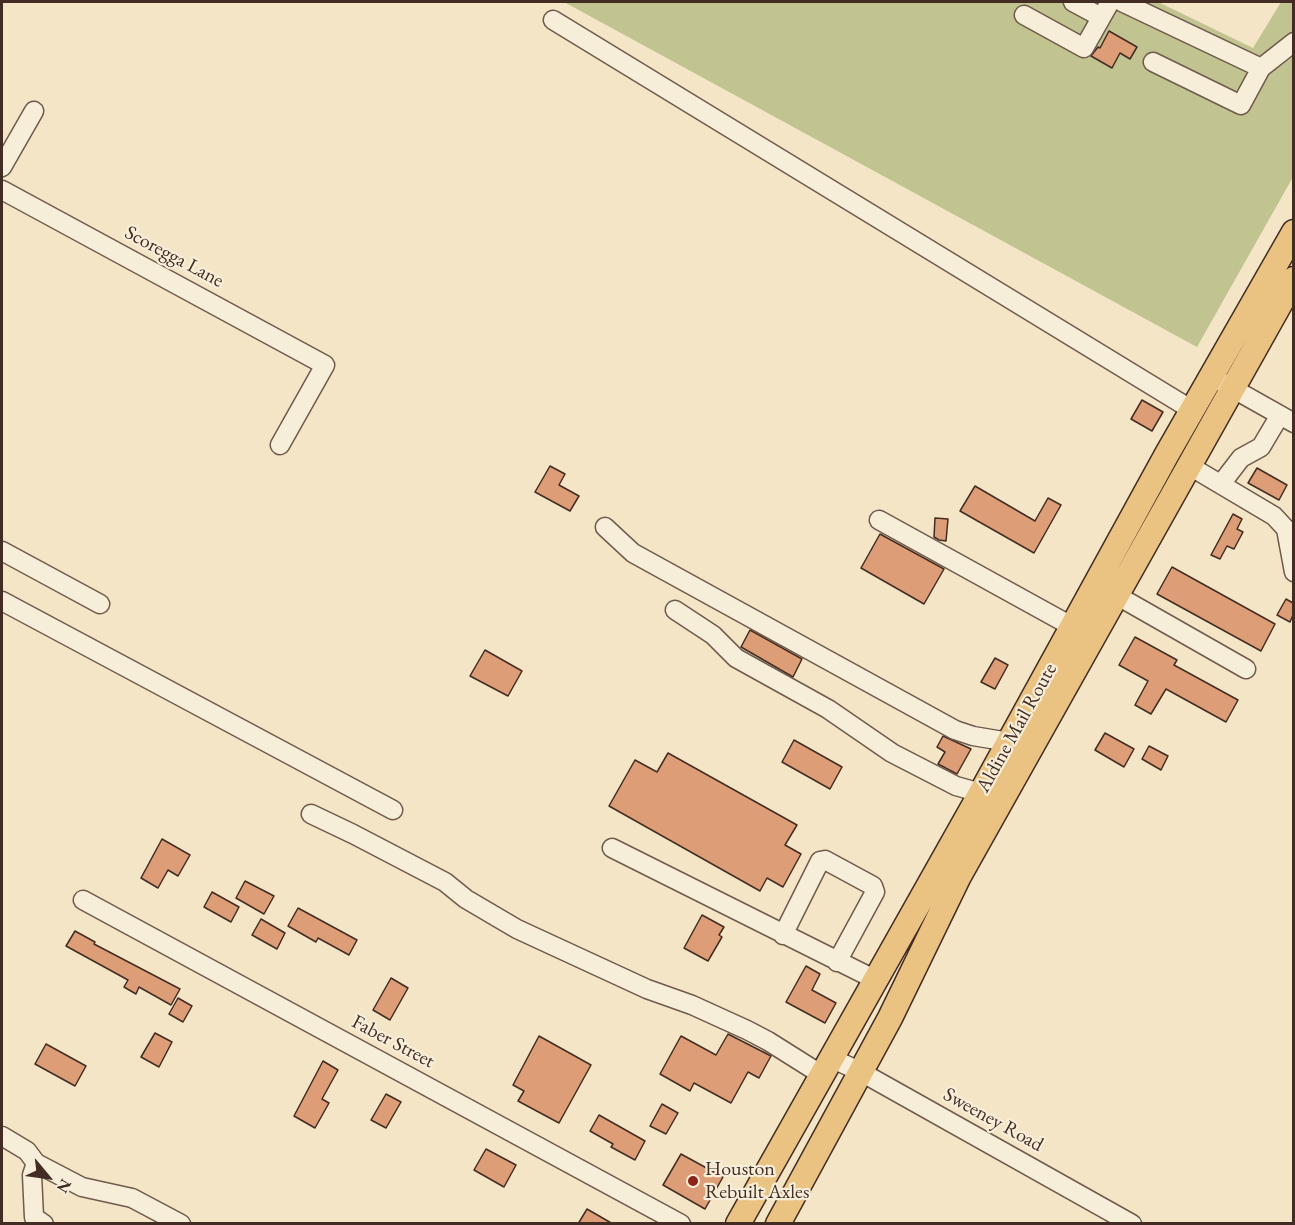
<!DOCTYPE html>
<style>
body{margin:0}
#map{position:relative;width:1295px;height:1225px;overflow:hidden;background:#f3e5c5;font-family:"EB Garamond",serif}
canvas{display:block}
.frame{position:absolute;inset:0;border:3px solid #432c24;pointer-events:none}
.north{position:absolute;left:18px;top:1147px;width:60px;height:60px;-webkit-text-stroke:4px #f7eed9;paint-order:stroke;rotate:119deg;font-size:16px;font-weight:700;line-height:24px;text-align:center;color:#432c24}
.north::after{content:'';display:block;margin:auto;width:21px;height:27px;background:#432c24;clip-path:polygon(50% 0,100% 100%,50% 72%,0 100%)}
</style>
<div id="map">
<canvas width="1295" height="1225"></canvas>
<div class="frame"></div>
<div class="north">N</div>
</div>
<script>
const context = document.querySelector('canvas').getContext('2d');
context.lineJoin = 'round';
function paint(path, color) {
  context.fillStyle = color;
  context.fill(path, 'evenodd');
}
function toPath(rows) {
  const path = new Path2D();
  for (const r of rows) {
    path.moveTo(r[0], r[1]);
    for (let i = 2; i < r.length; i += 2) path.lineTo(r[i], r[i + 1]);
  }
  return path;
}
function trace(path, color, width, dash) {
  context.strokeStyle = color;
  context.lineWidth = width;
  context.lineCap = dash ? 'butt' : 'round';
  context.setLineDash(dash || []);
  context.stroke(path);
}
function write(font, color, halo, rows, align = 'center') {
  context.font = font + ' "EB Garamond",serif';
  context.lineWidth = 4.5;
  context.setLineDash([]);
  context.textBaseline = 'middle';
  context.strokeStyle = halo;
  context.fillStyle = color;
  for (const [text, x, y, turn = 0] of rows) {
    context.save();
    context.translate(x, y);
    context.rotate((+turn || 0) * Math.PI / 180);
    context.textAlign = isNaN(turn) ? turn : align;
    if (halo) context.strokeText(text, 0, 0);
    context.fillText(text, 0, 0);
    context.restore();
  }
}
paint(toPath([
 [564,2,1158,2,1253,48,1281,2,1293,2,1293,177,1197,347]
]), '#c1c390');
const building = toPath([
 [1109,31,1137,47,1130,59,1120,53,1112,68,1091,56,1098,47,1100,48,1109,31],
 [1142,400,1163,412,1152,431,1131,419,1142,400],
 [550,466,565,474,559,485,579,496,570,511,535,492,550,466],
 [1257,468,1287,485,1279,500,1248,483,1257,468],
 [975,486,1035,521,1048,498,1061,505,1034,553,960,511,975,486],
 [1233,514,1242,519,1237,529,1243,532,1234,549,1227,546,1220,559,1211,555,1233,514],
 [935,518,948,519,946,541,939,540,934,537,935,518],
 [880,534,944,569,924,604,861,568,880,534],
 [1172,567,1275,624,1261,651,1157,594,1172,567],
 [1286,599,1293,603,1293,615,1290,622,1277,615,1286,599],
 [750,630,802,659,793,677,741,647,750,630],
 [1135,637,1177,660,1174,665,1238,700,1226,722,1166,689,1151,714,1135,705,1148,681,1119,665,1135,637],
 [485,650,522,671,508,696,470,676,485,650],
 [995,658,1008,665,995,689,981,682,995,658],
 [1105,733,1134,749,1124,767,1095,750,1105,733],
 [943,736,971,749,957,774,938,764,945,752,937,747,943,736],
 [794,740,842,767,830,789,782,762,794,740],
 [1149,746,1168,756,1161,770,1142,759,1149,746],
 [668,753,797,825,785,845,801,854,783,887,767,878,760,891,609,806,635,760,657,772,668,753],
 [162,839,190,855,178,876,168,870,158,888,141,878,162,839],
 [245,881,274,896,264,914,236,898,245,881],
 [212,892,239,907,231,922,204,907,212,892],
 [298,908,357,940,349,955,318,938,316,942,288,926,298,908],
 [702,915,724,927,719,935,722,937,708,961,684,948,702,915],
 [261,919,285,933,277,949,252,935,261,919],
 [75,931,95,942,94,944,180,989,171,1005,139,987,136,994,124,987,128,980,66,946,75,931],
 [806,966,820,974,812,990,836,1003,825,1023,786,1002,806,966],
 [391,978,408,988,390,1020,373,1010,391,978],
 [178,998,192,1006,183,1022,169,1014,178,998],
 [155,1033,172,1042,159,1067,141,1057,155,1033],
 [728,1034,771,1056,759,1078,748,1072,731,1103,694,1083,690,1091,660,1074,681,1036,716,1055,728,1034],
 [539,1036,591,1065,559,1123,518,1101,524,1091,513,1085,539,1036],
 [46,1044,86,1066,75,1086,35,1064,46,1044],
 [323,1061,338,1070,322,1099,329,1103,315,1128,294,1116,323,1061],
 [386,1094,401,1102,386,1128,371,1120,386,1094],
 [662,1104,678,1113,666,1134,650,1126,662,1104],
 [599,1115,645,1141,635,1160,611,1147,613,1144,590,1131,599,1115],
 [486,1149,516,1165,504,1187,474,1170,486,1149],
 [681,1154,723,1177,705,1209,663,1185,681,1154],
 [587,1209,613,1224,578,1224,587,1209]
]);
paint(building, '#dd9d76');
trace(building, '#432c24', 1.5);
const minor = toPath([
 [1073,2,1101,17],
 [1122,2,1261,68],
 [1024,15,1084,48,1110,2],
 [553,20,1192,410],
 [1153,62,1241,105,1261,68,1294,42],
 [2,167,34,111],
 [2,190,325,365,280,445],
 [1223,383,1294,423],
 [1188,465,1274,516,1286,529,1294,572],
 [1221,484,1241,458,1261,447,1280,415],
 [879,520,1073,627],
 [605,527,633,553,955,730,973,736,1009,742],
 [2,551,100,604],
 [1116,595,1246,669],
 [2,601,393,810],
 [675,610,713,635,736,658,828,709,892,753,956,786,981,793],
 [311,814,353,834,445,882,466,899,517,929,647,989,692,1005,747,1030,768,1041,822,1075],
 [612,848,876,980],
 [83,900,681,1224],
 [783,935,820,861,825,860,873,886,875,892,837,962],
 [831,1058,861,1072,1132,1224],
 [2,1136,27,1151,36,1163,82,1187,132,1198,181,1224],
 [36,1163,32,1175,34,1217,44,1224]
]);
const major = toPath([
 [738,1224,981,793,1167,454,1294,232],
 [778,1224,890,1018,958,878,1294,279]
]);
trace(minor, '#6f5a4c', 21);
trace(major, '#432c24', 27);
trace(minor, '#f7eed9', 18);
trace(major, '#eac282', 24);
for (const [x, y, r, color] of [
 [693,1181,6,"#8f2418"]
]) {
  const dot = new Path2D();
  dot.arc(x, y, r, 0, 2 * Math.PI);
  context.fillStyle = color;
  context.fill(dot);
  trace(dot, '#f7eed9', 2);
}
write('20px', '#432c24', '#f7eed9', [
 ["Scoregga Lane",174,257,28],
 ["Aldine Mail Route",1017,728,-61],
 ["Faber Street",393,1042,28],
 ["Sweeney Road",993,1120,29]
]);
write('20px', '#432c24', '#f7eed9', [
 ["Houston",705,1170],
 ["Rebuilt Axles",705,1193]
], 'left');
</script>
